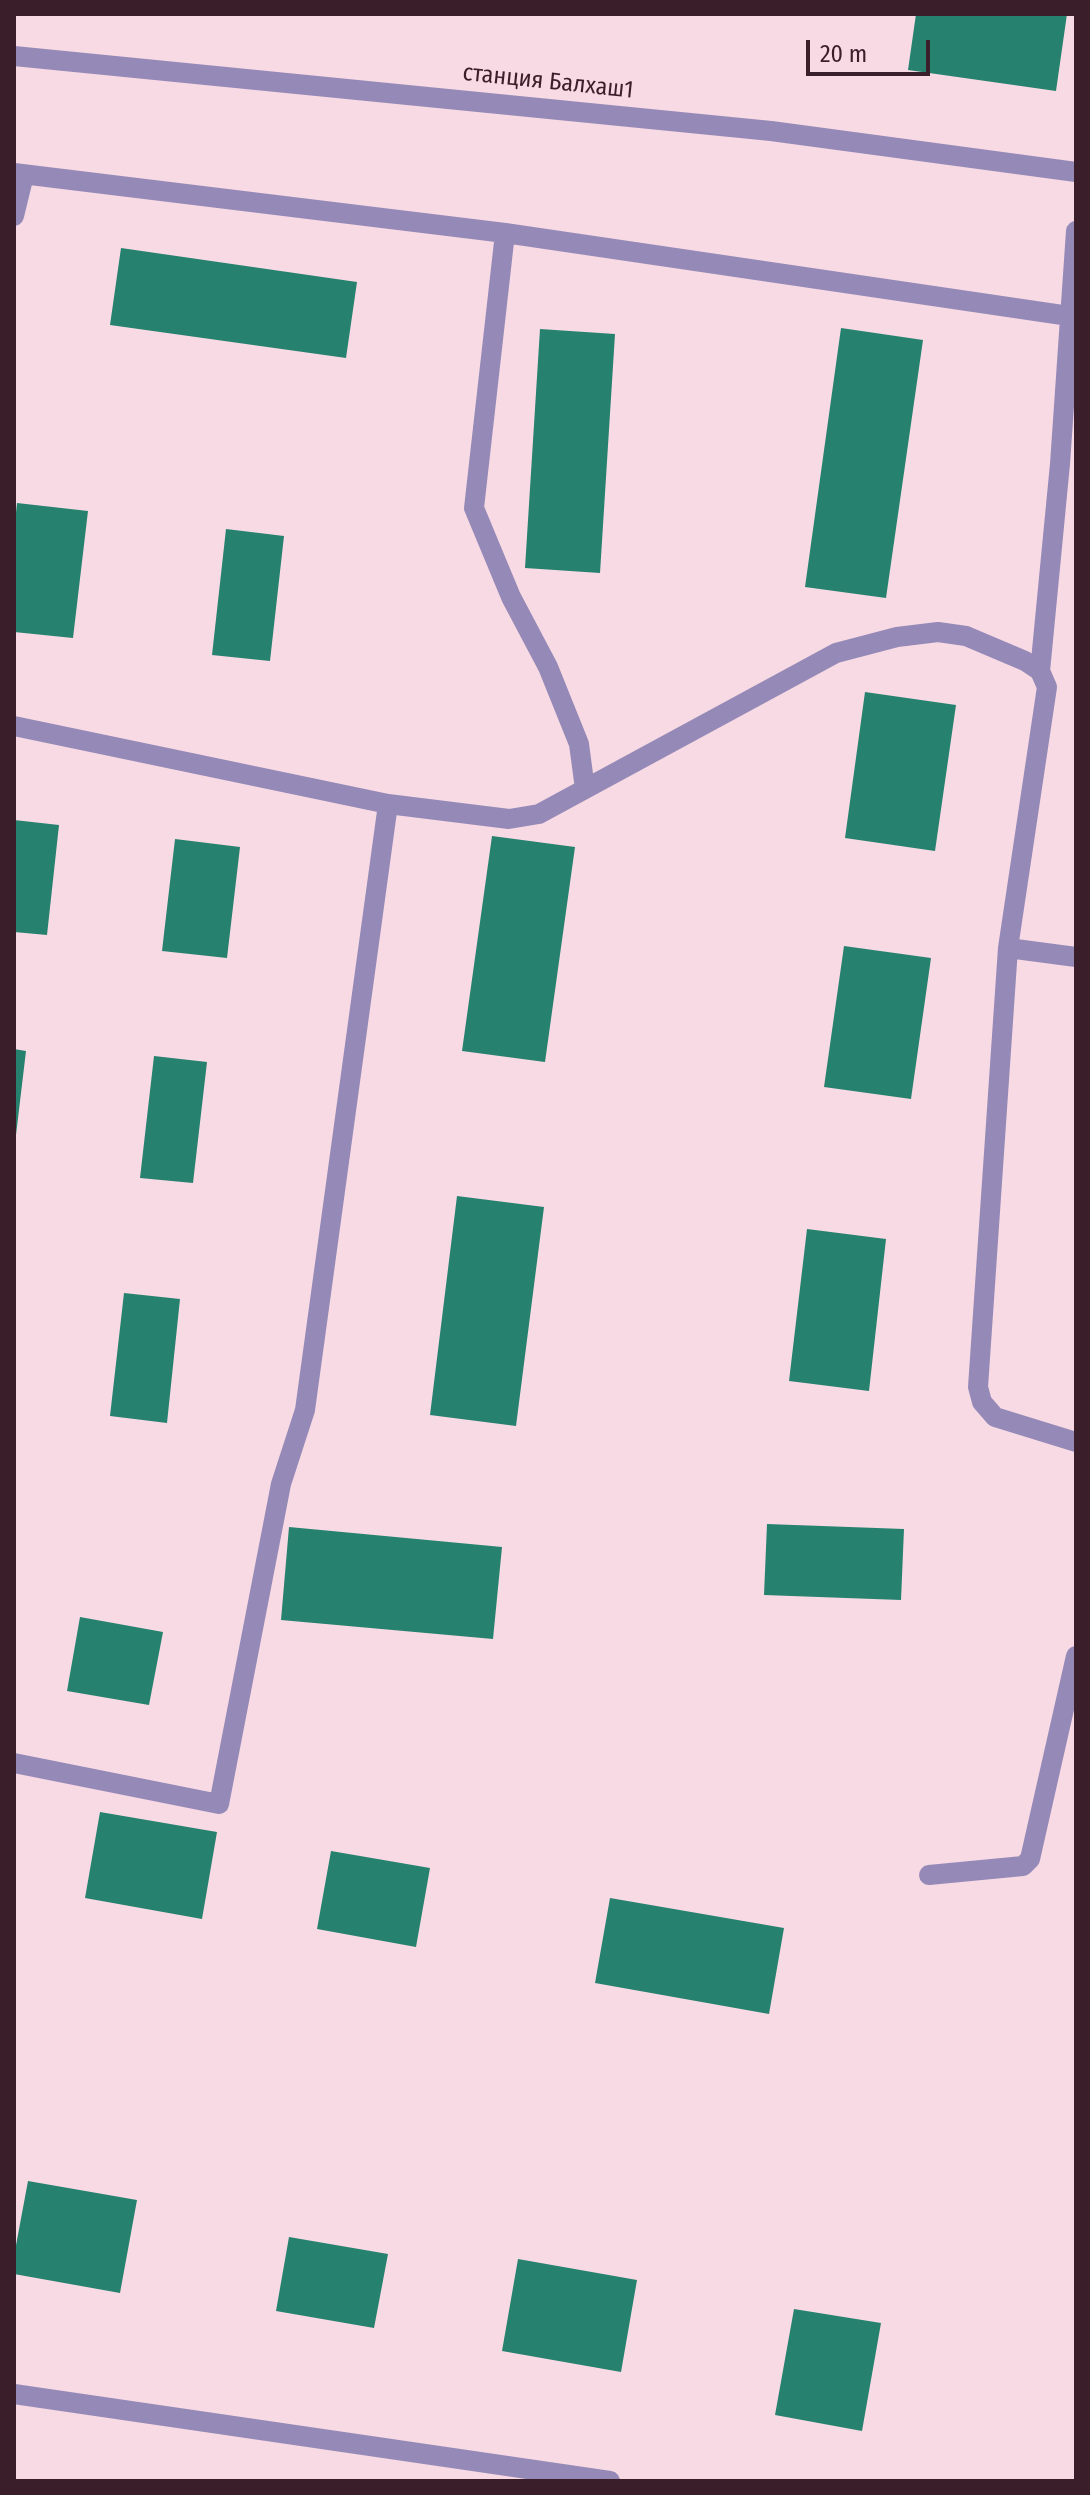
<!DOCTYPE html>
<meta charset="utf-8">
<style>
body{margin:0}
#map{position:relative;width:1090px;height:2495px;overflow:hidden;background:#f8dae4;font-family:"Fira Sans Condensed",sans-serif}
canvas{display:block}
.frame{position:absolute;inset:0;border:16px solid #3a1f2a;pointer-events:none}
.scale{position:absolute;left:806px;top:40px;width:124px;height:36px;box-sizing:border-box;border:4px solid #3a1f2a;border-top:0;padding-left:10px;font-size:24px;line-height:28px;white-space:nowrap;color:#3a1f2a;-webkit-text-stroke:6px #f8dae4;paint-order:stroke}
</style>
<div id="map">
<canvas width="1090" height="2495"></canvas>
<div class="frame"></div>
<div class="scale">20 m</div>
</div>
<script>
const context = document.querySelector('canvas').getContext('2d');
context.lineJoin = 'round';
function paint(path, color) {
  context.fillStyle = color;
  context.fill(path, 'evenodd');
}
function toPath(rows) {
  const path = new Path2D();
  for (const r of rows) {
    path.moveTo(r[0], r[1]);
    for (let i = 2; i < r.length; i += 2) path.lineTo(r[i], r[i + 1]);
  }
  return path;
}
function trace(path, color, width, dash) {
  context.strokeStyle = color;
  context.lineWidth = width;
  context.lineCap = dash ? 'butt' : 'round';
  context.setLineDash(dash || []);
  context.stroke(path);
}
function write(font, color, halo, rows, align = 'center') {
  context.font = font + ' "Fira Sans Condensed",sans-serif';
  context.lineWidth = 6;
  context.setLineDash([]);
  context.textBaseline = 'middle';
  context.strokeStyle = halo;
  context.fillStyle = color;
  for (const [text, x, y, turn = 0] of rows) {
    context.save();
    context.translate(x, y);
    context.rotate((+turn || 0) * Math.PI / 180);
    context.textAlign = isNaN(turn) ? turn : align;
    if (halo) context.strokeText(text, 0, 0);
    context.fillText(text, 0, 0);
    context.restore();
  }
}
paint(toPath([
 [916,14,1067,14,1056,91,908,70],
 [121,248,357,282,346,358,110,325],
 [841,328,923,340,886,598,805,587],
 [540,329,615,334,600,573,525,568],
 [17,503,88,511,73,638,14,632,14,531],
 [226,529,284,536,270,661,212,655],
 [865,692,956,705,935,851,845,838],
 [14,820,59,825,47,935,14,932],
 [492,836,575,847,545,1062,462,1051],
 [175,839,240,847,227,958,162,951],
 [844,946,931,958,911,1099,824,1087],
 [14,1049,26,1051,16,1135,14,1135],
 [154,1056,207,1062,193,1183,140,1178],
 [457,1196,544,1207,516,1426,430,1415],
 [807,1229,886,1239,869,1391,789,1381],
 [124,1293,180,1299,167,1423,110,1416],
 [767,1524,904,1529,901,1600,764,1595],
 [289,1527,502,1547,493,1639,281,1620],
 [80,1617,163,1632,149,1705,67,1691],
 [100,1812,217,1832,202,1919,85,1898],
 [331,1851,430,1868,416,1947,317,1929],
 [610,1898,784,1928,769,2014,595,1983],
 [28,2181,137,2200,120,2293,14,2274,14,2256],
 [289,2237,388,2254,374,2328,276,2311],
 [518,2259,637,2280,621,2372,502,2351],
 [794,2309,881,2323,862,2431,775,2415]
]), '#26826e');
trace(toPath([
 [14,56,771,131,1076,172],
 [14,173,505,233,1076,317],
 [14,216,24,175],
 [505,233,474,508,511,597,548,667,579,744,585,789],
 [1040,671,1060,464,1076,231],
 [14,726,388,804,305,1410,281,1484,219,1804,14,1763],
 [388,804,509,819,539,814,836,653,897,637,938,632,966,636,1025,661,1040,671,1047,687,1008,948,1076,957],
 [1008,948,978,1387,982,1402,995,1417,1076,1442],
 [929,1875,1023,1866,1030,1859,1076,1656],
 [14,2394,610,2481]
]), '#958ab7', 20);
write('24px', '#3a1f2a', '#f8dae4', [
 ["станция Балхаш1",548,82,6]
]);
</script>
